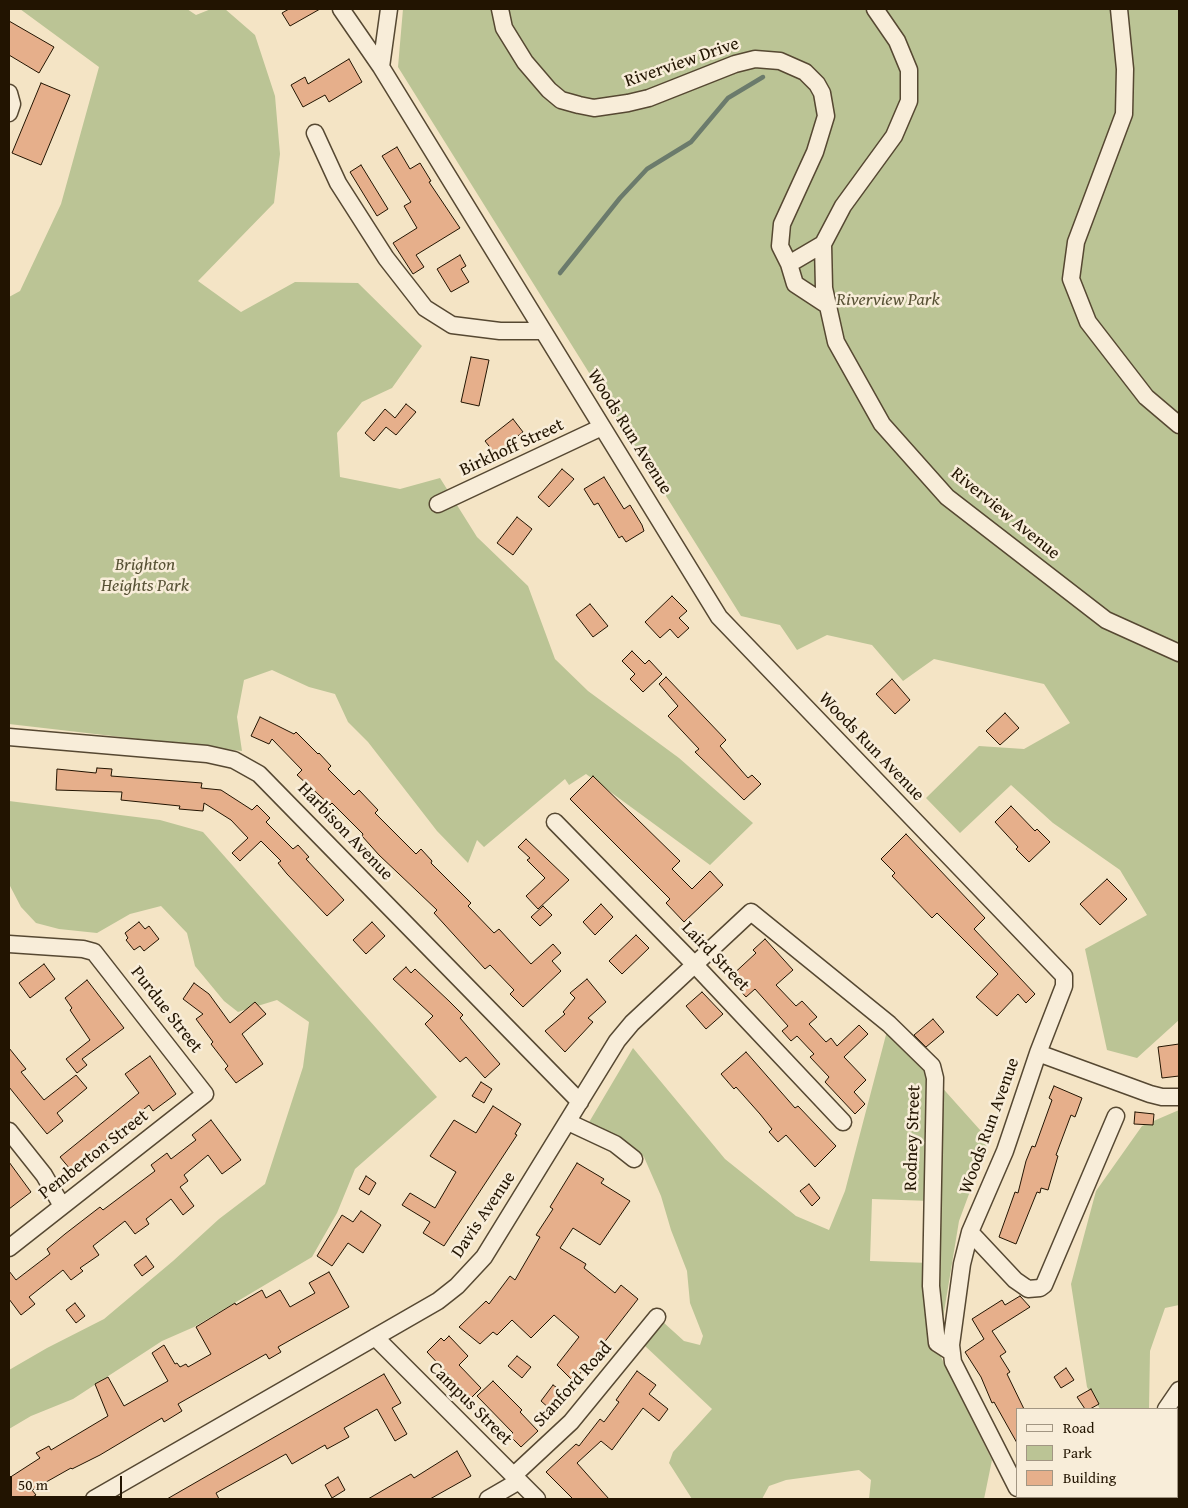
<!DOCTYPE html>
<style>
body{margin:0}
#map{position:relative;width:1188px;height:1508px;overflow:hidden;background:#f4e4c5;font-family:"Gentium Book Plus",serif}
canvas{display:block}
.frame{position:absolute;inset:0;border:10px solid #221401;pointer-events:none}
.legend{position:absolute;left:1016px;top:1408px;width:162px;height:90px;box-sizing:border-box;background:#f8edd9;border:1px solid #a29683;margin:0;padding:6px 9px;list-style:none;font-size:15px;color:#221401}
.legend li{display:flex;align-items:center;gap:10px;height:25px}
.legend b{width:25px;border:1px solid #a29683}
.scale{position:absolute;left:10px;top:1476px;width:112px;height:22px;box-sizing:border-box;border:2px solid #221401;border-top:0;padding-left:6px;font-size:15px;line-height:18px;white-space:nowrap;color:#221401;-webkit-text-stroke:4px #f8edd9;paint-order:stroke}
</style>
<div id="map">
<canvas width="1188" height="1508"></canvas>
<div class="frame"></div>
<ul class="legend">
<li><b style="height:6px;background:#f8edd9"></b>Road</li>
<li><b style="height:14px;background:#bbc495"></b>Park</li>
<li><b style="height:14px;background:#e6af8b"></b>Building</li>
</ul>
<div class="scale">50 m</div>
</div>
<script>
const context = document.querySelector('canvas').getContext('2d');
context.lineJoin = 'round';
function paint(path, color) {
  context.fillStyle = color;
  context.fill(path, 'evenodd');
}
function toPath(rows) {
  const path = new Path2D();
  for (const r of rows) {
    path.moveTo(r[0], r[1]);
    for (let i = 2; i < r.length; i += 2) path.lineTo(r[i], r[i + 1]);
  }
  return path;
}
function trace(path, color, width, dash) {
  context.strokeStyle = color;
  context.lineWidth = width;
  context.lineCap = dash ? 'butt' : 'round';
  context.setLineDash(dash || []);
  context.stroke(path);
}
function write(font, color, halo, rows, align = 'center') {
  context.font = font + ' "Gentium Book Plus",serif';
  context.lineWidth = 5;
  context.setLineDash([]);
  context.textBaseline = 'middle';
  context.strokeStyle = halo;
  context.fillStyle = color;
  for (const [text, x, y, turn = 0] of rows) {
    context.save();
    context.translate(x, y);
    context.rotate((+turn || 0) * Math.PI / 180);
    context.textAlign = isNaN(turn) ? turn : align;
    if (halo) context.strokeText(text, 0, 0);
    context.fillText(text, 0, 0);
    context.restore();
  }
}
paint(toPath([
 [20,9,187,9,196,15,211,9,225,9,255,35,275,96,280,154,274,203,198,281,241,312,295,282,358,283,422,346,392,388,362,402,337,433,340,477,400,489,440,478,477,537,528,586,555,659,588,691,679,758,753,823,710,865,586,774,569,785,565,779,484,847,477,840,468,863,437,831,368,742,348,722,335,694,309,687,272,670,244,680,237,717,242,751,9,724,9,297,20,291,61,204,99,67],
 [403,9,1179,9,1179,1020,1137,1058,1107,1050,1085,949,1147,915,1120,870,1053,823,1011,785,960,833,926,798,979,746,1024,749,1070,723,1044,684,934,659,903,681,872,645,827,635,797,650,780,625,741,616,398,67],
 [9,801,160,820,203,832,437,1097,355,1169,337,1213,312,1257,194,1327,162,1341,73,1399,31,1416,9,1429,9,1370,47,1348,104,1319,173,1261,219,1219,265,1184,303,1067,309,1022,277,1000,238,1012,224,1001,195,966,187,933,161,906,130,914,97,933,59,929,36,923,21,907,9,884],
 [887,1031,938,1083,989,1140,959,1221,943,1318,941,1357,992,1460,984,1499,869,1499,871,1480,859,1470,786,1480,769,1486,762,1499,692,1499,669,1463,673,1452,712,1409,644,1345,663,1322,684,1341,700,1345,703,1336,690,1303,687,1271,671,1230,661,1196,644,1157,612,1135,588,1124,633,1048,725,1159,796,1216,829,1230,845,1191],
 [872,1199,931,1201,930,1263,870,1261],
 [1179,1110,1179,1305,1165,1308,1150,1351,1149,1409,1100,1409,1087,1387,1071,1284,1096,1191,1142,1126]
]), '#bbc495');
trace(toPath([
 [560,273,620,198,647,169,691,142,728,98,763,77]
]), '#6b7b6c', 4.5);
const building = toPath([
 [289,9,320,9,290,26,282,13,289,9],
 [9,21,54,47,39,73,9,55,9,21],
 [349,59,362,82,329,102,325,95,303,107,291,85,305,77,308,84,349,59],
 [41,83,70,95,41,165,12,153,41,83],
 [397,147,410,169,420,163,431,181,429,182,460,228,416,255,424,267,413,274,393,243,417,228,404,206,411,202,382,156,397,147],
 [361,165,388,209,377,216,350,172,361,165],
 [460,255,466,266,461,269,469,282,451,292,437,269,460,255],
 [471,357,489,360,479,406,461,402,471,357],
 [406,404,416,412,396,435,386,427,374,441,365,433,385,409,395,418,406,404],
 [513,419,523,432,506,445,511,451,500,460,485,441,513,419],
 [562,469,574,479,549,507,538,497,562,469],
 [604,477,624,509,630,505,642,525,644,531,626,542,622,536,619,538,598,503,594,505,584,489,604,477],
 [517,517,532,529,513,555,497,543,517,517],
 [672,596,687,611,679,618,689,628,678,638,670,629,660,638,645,622,672,596],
 [590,604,608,626,593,637,576,615,590,604],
 [632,651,645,664,649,660,662,674,643,692,630,679,635,674,622,661,632,651],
 [666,677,726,740,720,746,748,778,752,775,761,784,744,800,695,752,699,749,668,716,678,706,659,684,666,677],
 [892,679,910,700,895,714,876,694,892,679],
 [1005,713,1019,728,1000,745,986,731,1005,713],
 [260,717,294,734,296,732,318,754,319,753,331,766,328,769,354,795,359,790,378,810,375,813,416,854,421,849,432,861,431,863,471,903,468,906,494,933,499,929,531,964,553,944,561,953,552,961,561,971,523,1007,510,994,514,990,490,965,485,969,434,913,437,910,379,855,362,836,363,834,332,803,330,805,297,775,302,770,272,739,269,744,251,736,260,717],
 [97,768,112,769,111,776,202,783,201,788,221,790,252,810,257,805,270,818,266,822,293,849,298,845,309,857,306,859,344,900,327,916,287,874,278,863,281,861,261,841,240,861,232,853,248,838,231,820,204,803,203,811,179,809,180,806,121,800,122,792,56,790,57,769,96,773,97,768],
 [593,776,680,861,672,869,692,889,710,871,723,885,684,922,666,903,670,899,570,799,593,776],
 [1011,806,1035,831,1037,829,1050,842,1029,862,1016,849,1018,847,995,822,1011,806],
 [906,834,985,918,974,929,1035,994,1026,1003,1018,994,997,1016,976,997,998,974,937,913,932,918,892,876,895,873,881,859,906,834],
 [526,839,569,880,538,909,526,896,545,878,527,860,530,858,518,847,526,839],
 [1107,879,1127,899,1100,925,1080,904,1107,879],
 [601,904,613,917,595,935,583,922,601,904],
 [543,906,552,915,540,926,531,917,543,906],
 [139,922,145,929,149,926,159,939,144,951,140,946,134,950,126,940,128,938,125,933,139,922],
 [372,922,385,936,366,954,353,940,372,922],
 [636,935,649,948,622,974,609,961,636,935],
 [765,939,793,970,776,985,796,1006,802,1001,817,1017,809,1024,826,1042,831,1038,837,1046,859,1025,868,1034,844,1057,866,1080,854,1092,865,1104,855,1114,825,1082,829,1077,810,1057,814,1054,797,1036,791,1041,782,1031,788,1026,755,989,746,997,729,978,756,953,753,950,765,939],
 [44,964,55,979,30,998,19,983,44,964],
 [406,967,411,973,415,969,449,1001,463,1015,460,1018,500,1064,485,1078,466,1057,460,1062,425,1024,433,1016,393,979,406,967],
 [587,979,606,1002,588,1018,593,1022,565,1052,545,1031,565,1014,563,1012,575,998,570,993,587,979],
 [87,980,124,1028,82,1059,87,1065,77,1073,66,1059,90,1040,70,1010,72,1008,65,998,87,980],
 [194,983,209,994,230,1023,255,1002,266,1014,242,1034,263,1064,236,1083,225,1069,228,1066,211,1044,213,1042,196,1019,203,1014,183,999,194,983],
 [702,992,723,1014,706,1029,686,1006,702,992],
 [933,1019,944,1032,926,1047,914,1035,933,1019],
 [1179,1044,1179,1076,1162,1078,1158,1047,1179,1044],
 [9,1048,26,1069,21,1072,44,1100,76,1075,87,1088,57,1113,63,1121,47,1134,9,1087,9,1048],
 [746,1052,795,1108,798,1106,836,1146,815,1167,786,1135,778,1142,769,1132,772,1129,760,1114,736,1087,734,1089,721,1074,746,1052],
 [150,1056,176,1094,153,1111,149,1105,98,1147,100,1150,97,1152,99,1155,75,1175,60,1157,139,1093,125,1074,150,1056],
 [481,1082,492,1089,484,1103,472,1096,481,1082],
 [1054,1086,1082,1098,1075,1117,1071,1115,1056,1155,1058,1156,1048,1190,1041,1188,1040,1193,1037,1192,1016,1244,999,1237,1015,1192,1018,1193,1026,1161,1032,1146,1035,1147,1048,1111,1052,1100,1049,1098,1054,1086],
 [493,1106,521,1124,515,1134,517,1135,444,1246,423,1233,430,1222,402,1205,410,1193,435,1208,456,1172,430,1156,454,1120,476,1133,493,1106],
 [1135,1112,1154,1114,1153,1125,1134,1124,1135,1112],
 [211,1120,241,1160,222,1174,208,1155,184,1175,188,1181,180,1187,194,1206,183,1215,171,1199,146,1219,149,1224,135,1234,125,1221,93,1246,99,1255,80,1268,83,1271,71,1280,63,1270,29,1297,35,1304,21,1315,9,1299,9,1271,16,1280,50,1254,47,1249,65,1234,100,1207,103,1210,155,1171,151,1165,167,1153,171,1159,196,1140,192,1135,211,1120],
 [9,1162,31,1192,9,1209,9,1162],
 [577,1163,604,1179,601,1183,630,1201,600,1245,573,1228,560,1248,586,1264,584,1268,615,1293,621,1285,638,1299,578,1376,576,1375,572,1380,557,1365,579,1337,554,1315,531,1338,512,1320,497,1335,493,1332,480,1344,459,1327,486,1301,489,1304,510,1276,515,1280,540,1237,536,1235,553,1209,550,1207,577,1163],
 [366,1176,376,1183,369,1195,359,1189,366,1176],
 [809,1184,820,1198,812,1206,800,1191,809,1184],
 [361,1211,381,1225,363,1253,348,1243,332,1266,317,1256,342,1215,353,1222,361,1211],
 [146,1256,154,1267,142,1276,134,1265,146,1256],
 [329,1272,349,1307,278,1347,281,1352,269,1359,266,1354,178,1404,182,1411,164,1422,162,1418,100,1455,72,1469,71,1468,32,1490,36,1495,29,1499,9,1499,9,1478,40,1458,36,1453,49,1446,51,1450,108,1416,95,1384,108,1377,124,1406,168,1381,152,1353,164,1345,175,1364,177,1363,180,1367,186,1364,188,1367,211,1354,196,1327,235,1303,236,1305,262,1290,266,1298,280,1290,290,1307,315,1293,309,1283,329,1272],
 [1020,1296,1030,1307,992,1331,1006,1352,1000,1356,1010,1372,1007,1374,1024,1409,1017,1409,1017,1443,994,1402,992,1403,981,1377,965,1352,984,1339,972,1319,1002,1300,1005,1305,1020,1296],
 [75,1303,85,1316,76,1323,66,1310,75,1303],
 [449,1336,468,1356,459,1365,481,1388,471,1398,427,1352,441,1338,444,1341,449,1336],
 [517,1356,531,1367,522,1378,508,1366,517,1356],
 [1066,1368,1074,1380,1061,1388,1054,1377,1066,1368],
 [637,1371,656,1385,649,1394,668,1409,659,1421,643,1408,612,1450,601,1441,577,1463,609,1499,573,1499,546,1472,576,1444,579,1446,600,1419,604,1422,619,1402,616,1400,637,1371],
 [384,1374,401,1403,392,1408,407,1434,395,1441,377,1409,344,1428,349,1437,327,1449,325,1445,292,1464,286,1454,216,1493,219,1499,167,1499,384,1374],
 [493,1381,522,1410,520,1412,538,1431,521,1447,510,1436,513,1433,477,1396,493,1381],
 [553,1385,563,1392,550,1409,541,1401,553,1385],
 [1091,1389,1099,1404,1090,1409,1085,1409,1077,1397,1091,1389],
 [457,1451,471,1476,430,1499,368,1499,411,1474,414,1478,457,1451],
 [338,1477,345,1490,332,1498,325,1485,338,1477]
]);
paint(building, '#e6af8b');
trace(building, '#221401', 1);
const minor = toPath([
 [341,9,381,67,719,617,1064,976,1064,986,1038,1053,1005,1151,970,1232,962,1264,951,1345,953,1362,1017,1488],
 [500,9,504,28,525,62,549,90,561,100,579,105,594,108,628,103,649,98,735,64,755,59,780,61,805,72,817,84,822,93,826,116,815,152,782,224,780,246,789,264,795,284,827,305],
 [875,9,897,41,909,70,909,101,894,136,843,206,823,244,824,288,836,342,882,424,947,497,1106,620,1179,653],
 [1119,9,1125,69,1124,114,1076,242,1071,279,1088,322,1146,397,1179,425],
 [381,67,389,9],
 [9,93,12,104,9,113],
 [315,133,338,183,386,258,425,308,452,325,500,331,543,331],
 [789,264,823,244],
 [438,504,602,427],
 [9,737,207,754,234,760,259,774,580,1102],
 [555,822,696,966,843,1122],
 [9,944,83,949,94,952,205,1094,9,1248],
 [1038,1053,1150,1094,1162,1097,1179,1097],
 [568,1122,615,1144,634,1159],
 [9,1131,44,1175,62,1206],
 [970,1232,1015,1280,1028,1289,1040,1288,1044,1285,1116,1116],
 [375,1337,537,1499],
 [1166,1409,1179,1390],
 [513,1476,571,1422,657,1317],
 [1168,1497,1168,1499],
 [94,1499,438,1301,457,1286,484,1257,617,1041,632,1023,751,912,889,1024,932,1066,935,1078,931,1286,937,1343,951,1352],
 [488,1499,519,1481]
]);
trace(minor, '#564832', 19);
trace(minor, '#f8edd9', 16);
write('18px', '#221401', '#f8edd9', [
 ["Riverview Drive",682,63,-19],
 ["Woods Run Avenue",629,432,58],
 ["Birkhoff Street",512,448,-25],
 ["Riverview Avenue",1005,514,39],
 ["Woods Run Avenue",871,747,46],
 ["Harbison Avenue",345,832,46],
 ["Laird Street",715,957,46],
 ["Purdue Street",166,1010,52],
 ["Woods Run Avenue",990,1126,-70],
 ["Rodney Street",913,1138,-88],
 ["Pemberton Street",94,1155,-38],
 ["Davis Avenue",484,1215,-56],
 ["Stanford Road",573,1385,-48],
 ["Campus Street",470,1404,45]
]);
write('italic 18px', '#585235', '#f8edd9', [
 ["Riverview Park",888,300],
 ["Brighton",145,565],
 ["Heights Park",145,586]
]);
</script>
